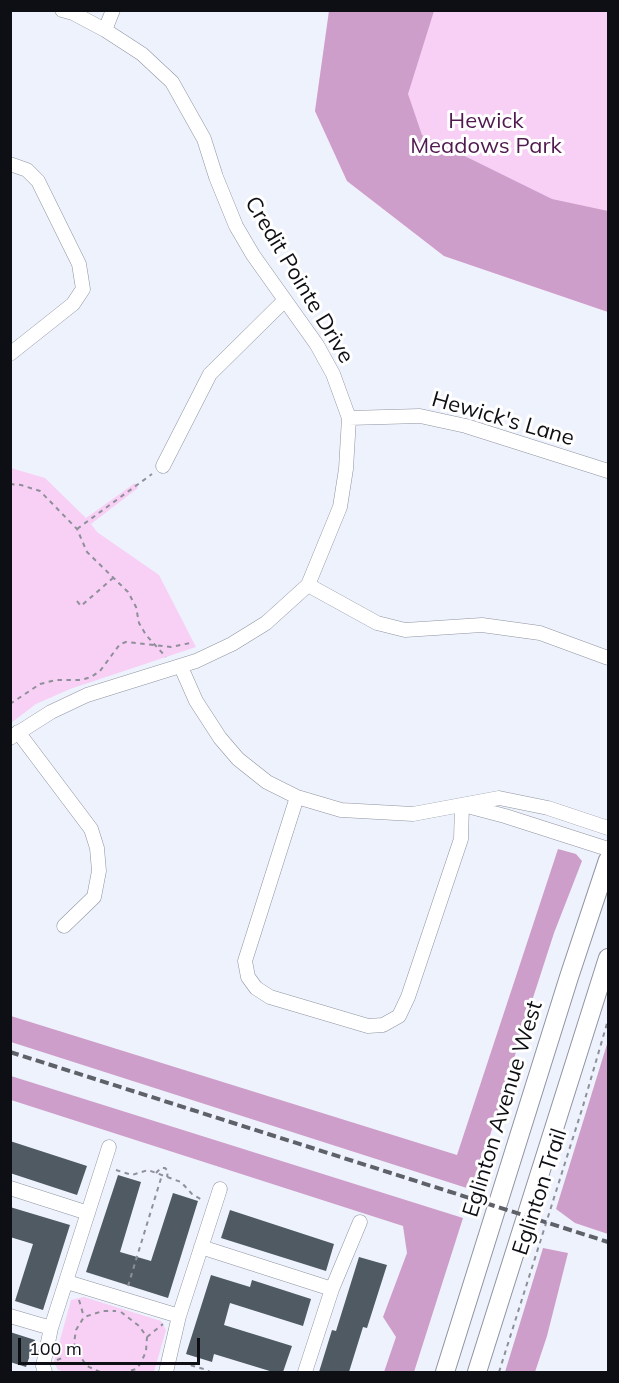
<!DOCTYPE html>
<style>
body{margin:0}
#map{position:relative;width:619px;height:1383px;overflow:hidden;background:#eef2fd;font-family:Mulish,sans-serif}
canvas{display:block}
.frame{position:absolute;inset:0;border:12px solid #0e0f14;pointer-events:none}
.scale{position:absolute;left:18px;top:1338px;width:182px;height:27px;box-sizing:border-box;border:3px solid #0e0f14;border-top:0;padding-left:8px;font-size:18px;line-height:21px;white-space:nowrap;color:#0e0f14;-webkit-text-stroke:4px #fff;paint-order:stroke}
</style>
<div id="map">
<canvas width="619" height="1383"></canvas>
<div class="frame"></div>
<div class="scale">100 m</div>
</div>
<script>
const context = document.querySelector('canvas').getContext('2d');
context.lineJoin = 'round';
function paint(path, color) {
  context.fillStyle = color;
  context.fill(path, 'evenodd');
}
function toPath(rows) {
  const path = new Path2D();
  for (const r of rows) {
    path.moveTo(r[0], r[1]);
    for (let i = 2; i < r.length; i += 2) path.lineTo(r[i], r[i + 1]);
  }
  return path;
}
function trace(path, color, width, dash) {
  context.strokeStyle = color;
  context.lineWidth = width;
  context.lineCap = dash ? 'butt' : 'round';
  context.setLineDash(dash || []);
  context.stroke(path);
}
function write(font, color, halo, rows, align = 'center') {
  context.font = font + ' Mulish,sans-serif';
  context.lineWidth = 6;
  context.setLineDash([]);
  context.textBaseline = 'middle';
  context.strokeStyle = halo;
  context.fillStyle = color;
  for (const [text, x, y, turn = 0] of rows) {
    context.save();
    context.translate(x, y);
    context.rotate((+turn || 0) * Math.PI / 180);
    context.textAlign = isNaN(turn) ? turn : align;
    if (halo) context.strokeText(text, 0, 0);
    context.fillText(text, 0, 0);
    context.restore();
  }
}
paint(toPath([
 [329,11,608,11,608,312,444,256,347,181,315,111],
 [11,468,45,478,86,518,135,483,138,488,91,524,97,532,159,575,196,647,70,689,36,704,11,723],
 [84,1297,161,1321,166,1330,154,1372,66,1372,58,1370,54,1362,71,1300]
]), '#f8d0f5');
paint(toPath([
 [329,11,434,11,408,94,422,135,552,199,608,211,608,312,444,256,347,181,315,111],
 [558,849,576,854,582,861,554,933,531,1004,473,1190,11,1042,11,1016,457,1155],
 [608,1041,608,1234,575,1223,556,1209],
 [11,1076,463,1218,414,1372,384,1372,396,1337,383,1317,407,1253,403,1226,11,1100],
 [543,1248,568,1253,547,1336,535,1372,505,1372]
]), '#cd9ec9');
paint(toPath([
 [10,1141,87,1166,77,1195,10,1173],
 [118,1175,141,1182,120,1252,151,1261,173,1193,198,1201,168,1298,86,1272],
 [10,1207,70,1225,43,1310,15,1301,33,1244,10,1237],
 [230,1210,334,1244,326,1271,221,1238],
 [359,1257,387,1265,367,1328,363,1327,349,1372,319,1372,332,1330,336,1331],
 [211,1275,250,1287,252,1280,311,1299,303,1326,230,1303,224,1325,292,1346,283,1372,273,1372,214,1354,212,1362,186,1354],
 [10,1332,35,1340,26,1367,10,1362]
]), '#4f5a63');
const minor = toPath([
 [105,30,113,10],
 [10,164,27,170,38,181,79,264,83,289,73,304,10,354],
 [349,418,420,416,466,426,608,471],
 [163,466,210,374,285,300],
 [308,585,377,623,405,630,482,625,540,633,608,658],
 [181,667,196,701,220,738,238,759,267,782,297,797,341,810,413,814,499,798,548,808,608,828],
 [18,732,91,829,97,848,99,871,94,897,64,926],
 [10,738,51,712,87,695,196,661,232,644,266,623,308,585,340,507,346,469,349,418,333,374,317,345,253,255,236,226,216,177,204,139,172,82,142,54,105,30,73,13,62,10],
 [297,797,245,961,248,977,256,988,270,997,368,1026,383,1025,399,1016,408,997,461,839,462,805],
 [467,806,505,816,608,849],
 [10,1188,88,1213],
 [201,1247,332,1289],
 [67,1282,179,1316],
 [10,1316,51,1328],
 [45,1372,43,1366,51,1328,109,1147],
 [166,1372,179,1316,220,1189],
 [305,1372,332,1289,360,1222]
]);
const major = toPath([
 [445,1372,569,977,608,860],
 [477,1372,608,958]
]);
trace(minor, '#8f94a0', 15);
trace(major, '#8f94a0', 20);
trace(toPath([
 [10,484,21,485,40,491,77,529,87,552,128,592,136,607,139,623,146,635,166,657],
 [77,529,152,474],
 [77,601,81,606,113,578],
 [10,704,40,684,56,680,81,680,91,677,100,671,120,644,126,642,171,647,190,643],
 [116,1170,132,1175,148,1170,181,1182,192,1194,204,1201],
 [156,1173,161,1168,165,1168,168,1171,167,1177],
 [128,1286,162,1175],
 [79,1300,84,1317],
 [121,1312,139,1326,147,1337,146,1351,141,1363,136,1369,126,1372],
 [147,1337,163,1324],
 [57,1360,77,1352],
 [182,1363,204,1369,210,1372],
 [100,1372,87,1366,77,1352,74,1343,76,1330,84,1317,103,1311,116,1311],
 [499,1372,583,1106,608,1020]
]), '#8e9099', 2, [4.5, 4.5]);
trace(minor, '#fff', 14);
trace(major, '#fff', 18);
trace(toPath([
 [10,1052,608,1242]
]), '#5f6169', 4, [9, 4.5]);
write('22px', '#511b50', '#fff', [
 ["Hewick",486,121],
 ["Meadows Park",486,146]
]);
write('22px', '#0e0f14', '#fff', [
 ["Credit Pointe Drive",299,280,59],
 ["Hewick's Lane",503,419,16],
 ["Eglinton Avenue West",503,1109,-73],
 ["Eglinton Trail",540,1192,-72]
]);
</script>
